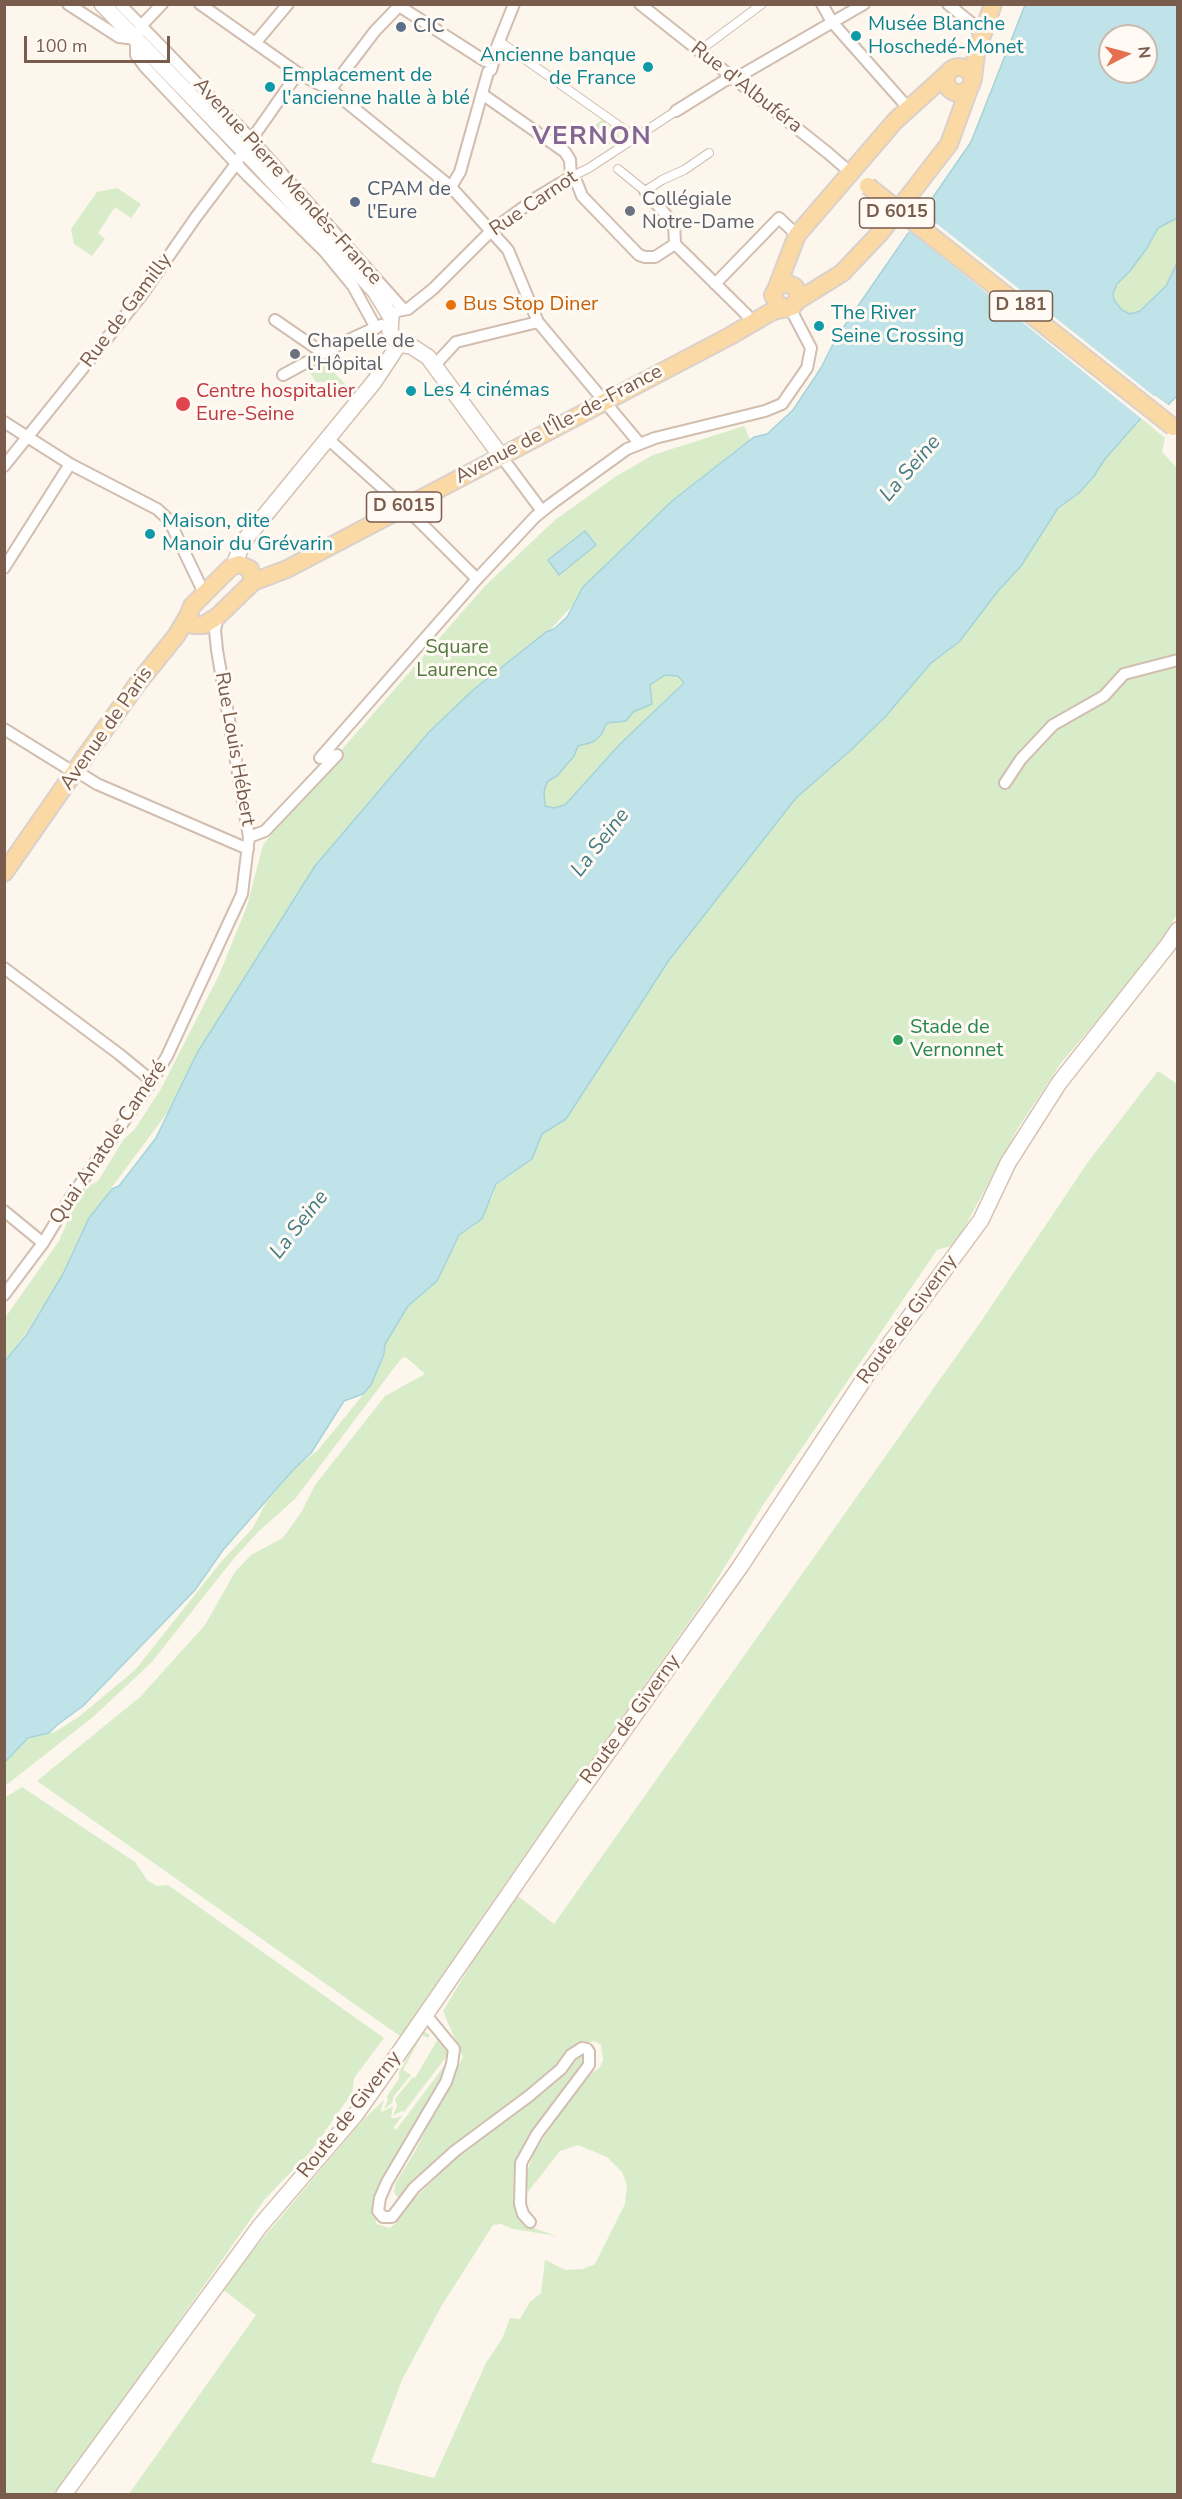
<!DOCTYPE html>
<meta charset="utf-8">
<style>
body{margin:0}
#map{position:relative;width:1182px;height:2499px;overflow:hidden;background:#fdf6ec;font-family:"Nunito Sans",sans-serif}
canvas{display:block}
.frame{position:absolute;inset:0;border:6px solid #7a5c4d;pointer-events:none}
.north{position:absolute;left:1098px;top:24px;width:60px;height:60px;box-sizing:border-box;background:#fffaf3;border:2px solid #cabbb1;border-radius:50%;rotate:84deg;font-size:16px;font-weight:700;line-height:24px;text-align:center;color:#7a5c4d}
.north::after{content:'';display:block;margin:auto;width:21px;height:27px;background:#e76f51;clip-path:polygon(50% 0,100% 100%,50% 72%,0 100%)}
.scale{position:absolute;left:24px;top:36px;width:146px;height:27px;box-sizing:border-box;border:3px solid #7a5c4d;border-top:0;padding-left:8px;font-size:18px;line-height:21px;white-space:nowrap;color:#7a5c4d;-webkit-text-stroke:4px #fffaf3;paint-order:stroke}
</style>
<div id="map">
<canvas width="1182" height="2499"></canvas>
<div class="frame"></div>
<div class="north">N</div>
<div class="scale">100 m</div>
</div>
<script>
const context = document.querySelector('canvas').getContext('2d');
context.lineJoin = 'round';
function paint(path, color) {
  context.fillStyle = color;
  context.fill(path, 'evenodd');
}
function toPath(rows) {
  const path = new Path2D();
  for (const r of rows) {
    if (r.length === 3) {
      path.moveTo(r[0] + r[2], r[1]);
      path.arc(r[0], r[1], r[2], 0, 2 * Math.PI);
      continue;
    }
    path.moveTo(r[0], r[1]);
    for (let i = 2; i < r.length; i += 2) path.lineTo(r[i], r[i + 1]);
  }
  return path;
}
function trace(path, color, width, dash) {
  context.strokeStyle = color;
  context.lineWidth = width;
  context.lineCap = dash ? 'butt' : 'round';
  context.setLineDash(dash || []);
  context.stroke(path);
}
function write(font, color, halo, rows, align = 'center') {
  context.font = font + ' "Nunito Sans",sans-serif';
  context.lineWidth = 6;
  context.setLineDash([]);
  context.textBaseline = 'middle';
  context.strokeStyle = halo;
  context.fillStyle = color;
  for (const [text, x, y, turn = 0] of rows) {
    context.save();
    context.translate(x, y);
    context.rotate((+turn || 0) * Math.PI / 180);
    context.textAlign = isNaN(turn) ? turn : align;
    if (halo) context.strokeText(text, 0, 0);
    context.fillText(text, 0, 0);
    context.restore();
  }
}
paint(toPath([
 [602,120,619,133,619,139,608,145,600,139,595,125],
 [117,188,141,204,131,218,115,207,98,233,105,239,92,256,74,244,71,229,97,192],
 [1177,218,1177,263,1166,286,1140,311,1130,314,1122,310,1114,300,1113,294,1117,284,1130,271,1147,248,1158,228],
 [322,360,353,392,346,399,325,382,316,382,307,368],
 [1141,418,1165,438,1162,452,1178,469,1177,914,1159,947,1061,1063,1018,1128,955,1245,937,1250,765,1502,703,1602,517,1866,400,2036,37,1781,140,1697,205,1625,235,1572,251,1555,283,1538,302,1511,315,1485,385,1396,425,1374,407,1358,403,1357,397,1364,295,1499,259,1531,235,1557,151,1663,93,1717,5,1786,5,1762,27,1739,55,1732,80,1716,135,1670,221,1562,252,1529,266,1503,293,1470,318,1450,371,1385,384,1354,385,1344,408,1306,437,1281,459,1235,474,1226,492,1198,496,1185,532,1159,542,1134,566,1119,669,960,796,798,885,717,931,663,959,642,998,591,1021,566,1058,508,1079,493,1094,476,1105,459],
 [744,426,751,441,732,453,624,548,552,628,500,673,491,661,489,663,495,672,445,717,302,887,216,1024,167,1113,89,1218,63,1274,26,1333,5,1360,5,1318,59,1241,76,1201,87,1187,98,1181,124,1139,135,1129,162,1087,219,975,247,906,263,845,337,755,485,586,555,520,615,477,653,455],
 [664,675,678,676,684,682,620,744,565,805,554,808,544,806,543,792,547,781,558,775,574,756,578,746,593,742,601,735,607,723,652,704,649,686],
 [1158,1071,1177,1084,1177,2494,129,2494,256,2315,221,2288,361,2122,384,2100,381,2109,382,2112,393,2106,391,2118,396,2118,403,2115,393,2128,396,2130,445,2065,450,2064,451,2068,379,2192,376,2224,390,2228,397,2222,411,2202,457,2157,475,2144,488,2131,572,2062,581,2057,587,2059,521,2158,524,2220,536,2229,557,2236,513,2229,501,2224,493,2225,442,2305,402,2380,371,2462,434,2478,486,2363,502,2339,510,2318,520,2319,530,2302,541,2293,545,2260,566,2270,583,2269,595,2264,625,2204,627,2185,622,2172,607,2157,578,2145,560,2151,528,2192,525,2176,534,2153,579,2084,600,2067,603,2060,601,2045,595,2041,586,2043,575,2050,405,2197,397,2197,394,2192,396,2182,413,2155,463,2057,443,2011,514,1893,554,1924,982,1320,1088,1162],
 [22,1787,135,1862,148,1881,157,1886,168,1885,384,2038,354,2078,352,2093,311,2151,265,2199,93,2443,54,2494,5,2494,4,1798],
 [423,2031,430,2035,428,2038,422,2035,403,2070,411,2075,394,2096,392,2103,384,2109,388,2100,387,2096,399,2079,399,2072],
 [438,2039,442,2039,449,2048,447,2056,404,2112,402,2111,393,2116,397,2106,395,2099,413,2077,415,2078]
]), '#d8ecc9');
const water = toPath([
 [1025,5,1177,5,1177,218,1158,228,1147,248,1130,271,1117,284,1113,294,1114,300,1122,310,1130,314,1140,311,1166,286,1177,263,1177,396,1168,405,1155,395,1142,417,1105,459,1094,476,1079,493,1058,508,1021,566,998,591,959,642,931,663,885,717,851,750,796,798,669,960,566,1119,542,1134,532,1159,496,1184,482,1219,459,1235,437,1281,408,1306,385,1344,384,1354,371,1385,363,1394,344,1401,311,1453,293,1470,223,1550,195,1590,83,1706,57,1725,49,1733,28,1738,5,1762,5,1361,27,1334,63,1274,89,1218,112,1189,119,1186,156,1138,197,1053,315,866,429,732,473,690,546,632,554,629,567,617,583,587,672,501,754,437,767,434,793,410,821,368,836,338,971,142,1025,5],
 [1110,36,1146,36,1146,72,1110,72,1110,36],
 [665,675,678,676,684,683,620,744,565,805,554,808,545,806,544,792,547,782,558,775,574,756,578,746,593,742,601,735,607,723,626,721,633,712,652,704,650,685,665,675],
 [585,531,596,545,559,575,548,560,585,531]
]);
paint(water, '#bfe3e8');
trace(water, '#a5d3da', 1.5);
paint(toPath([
 [922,209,928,214,927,216,1154,396,1155,395,1171,407,1167,408,1156,399,1143,420,910,231,908,233,906,232]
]), '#fdf6ec');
const pedestrian = toPath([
 [499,41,635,137],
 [699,51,762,4],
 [618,169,645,191,662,180,684,170,709,153],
 [571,177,589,168,676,111]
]);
const minor = toPath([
 [68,4,119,37,136,39],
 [120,4,252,140,403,309],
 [162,4,142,25,136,39,136,55,145,67,247,175,325,252,353,286,376,328],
 [200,4,298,73,334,92,451,187,508,250,538,322,640,444],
 [396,4,485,61,493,63],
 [640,4,828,153,851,173],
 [822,4,832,22,909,109],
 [948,4,975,26,977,30],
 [256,42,288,4],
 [330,90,375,31,401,4],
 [482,94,565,152,570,160,571,177],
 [676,111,724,81,743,74,864,4],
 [571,177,577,183,582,196,639,255,645,257,655,257,675,244],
 [451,187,460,172,488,72,491,70,493,63,494,54,514,4],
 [645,191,674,224,675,244],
 [675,244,747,315],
 [715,284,779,218,797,235],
 [398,311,408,309,433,289,491,231,539,196,571,177],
 [275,320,323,353],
 [434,366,456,342,538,322],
 [283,375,344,342,381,325],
 [4,422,70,464,157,509,169,520,204,593],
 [328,439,417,519,477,579],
 [501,456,542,511],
 [4,466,141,296,196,217,236,164,244,150,298,73],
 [4,568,70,464],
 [4,729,75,773,81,774,97,784,248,849],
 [1005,783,1021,759,1053,725,1104,696,1124,674,1178,660],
 [249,837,265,831,337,755,320,758,477,579,535,517,551,504,627,449,655,438,765,411,782,404,807,368,811,348,790,308],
 [4,968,119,1054,152,1081],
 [4,1211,43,1243],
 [4,1295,43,1243,71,1197,152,1081,167,1056,242,894,249,837,217,650,215,630,218,616],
 [426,2015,454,2049,452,2064,446,2082,387,2182,380,2198,378,2211,383,2217,392,2217,414,2188,455,2151,529,2096,561,2069,571,2055,582,2048,587,2049,589,2052,589,2065,537,2134,521,2163,520,2204,523,2214,530,2222]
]);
const secondary = toPath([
 [102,4,257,164,375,291,391,317,390,331,393,336,399,344,411,346,428,357,501,456],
 [234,565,243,542,374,382,399,344],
 [64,2494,260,2226,356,2114,401,2050,569,1807,740,1567,866,1376,981,1220,1008,1163,1059,1083,1168,945,1178,930]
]);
const primary = toPath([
 [959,80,13],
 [973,79,976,53,993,4],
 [777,287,797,235,895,121,949,72],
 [797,301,842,273,881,232,949,144,969,89],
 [239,564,250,569,253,582,218,616,204,625,193,625,188,616,192,606,231,567,239,564],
 [253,582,287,569,730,336,771,312,777,310,789,308,792,307,797,301,798,293,795,287,787,283,777,287,773,295,777,304,786,308],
 [4,873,87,754,138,683,176,636,188,616]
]);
trace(pedestrian, '#d1beb0', 10);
trace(minor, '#d1beb0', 14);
trace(secondary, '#d6c0b0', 18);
trace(primary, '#dad1cd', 20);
trace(pedestrian, '#fff', 8);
trace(minor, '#fff', 10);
trace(secondary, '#fff', 15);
trace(primary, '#fbd9a5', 16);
const primaryBridge = toPath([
 [868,186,1173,427]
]);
trace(primaryBridge, '#dad1cd', 20, []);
trace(primaryBridge, '#fbd9a5', 16);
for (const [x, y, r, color] of [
 [401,27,6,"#5c6f8a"],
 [856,36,6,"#0f9aa8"],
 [648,67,6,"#0f9aa8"],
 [270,87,6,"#0f9aa8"],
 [355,202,6,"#5c6f8a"],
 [630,211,6,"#6b7280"],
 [451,305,6,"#e8710a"],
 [819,326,6,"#0f9aa8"],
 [295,354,6,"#6b7280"],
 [411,391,6,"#0f9aa8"],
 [183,404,8,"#e0444e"],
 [150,534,6,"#0f9aa8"],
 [898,1040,6,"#2e9e5b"]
]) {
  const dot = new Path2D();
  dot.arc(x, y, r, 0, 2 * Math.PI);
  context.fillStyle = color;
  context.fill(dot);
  trace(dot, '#fffaf3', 2);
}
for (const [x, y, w] of [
 [897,213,75],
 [1021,306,63],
 [404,507,75]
]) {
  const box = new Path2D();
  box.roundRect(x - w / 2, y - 15, w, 30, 4.5);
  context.fillStyle = '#fffaf3';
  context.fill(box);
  trace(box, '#7a5c4d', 1.5);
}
write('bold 18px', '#7a5c4d', null, [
 ["D 6015",897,213],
 ["D 181",1021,306],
 ["D 6015",404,507]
]);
write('20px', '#0d838f', '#fffaf3', [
 ["Musée Blanche",868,25],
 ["Hoschedé-Monet",868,48],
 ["Ancienne banque",636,56,"right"],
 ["de France",636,79,"right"],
 ["Emplacement de",282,76],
 ["l'ancienne halle à blé",282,99],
 ["The River",831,314],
 ["Seine Crossing",831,337],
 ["Les 4 cinémas",423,391],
 ["Maison, dite",162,522],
 ["Manoir du Grévarin",162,545]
], 'left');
write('20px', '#4e5e75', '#fffaf3', [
 ["CIC",413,27],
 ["CPAM de",367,190],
 ["l'Eure",367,213]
], 'left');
write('20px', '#7a5c4d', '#fffaf3', [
 ["Rue d'Albuféra",746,88,38],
 ["Avenue Pierre Mendès-France",287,182,48],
 ["Rue Carnot",534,204,-34],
 ["Rue de Gamilly",127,311,-53],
 ["Avenue de l'Île-de-France",559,425,-28],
 ["Avenue de Paris",107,729,-55],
 ["Rue Louis Hébert",234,749,80],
 ["Quai Anatole Caméré",109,1143,-56],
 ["Route de Giverny",908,1320,-54],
 ["Route de Giverny",631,1720,-54],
 ["Route de Giverny",350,2115,-52]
]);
write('20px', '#5b616d', '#fffaf3', [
 ["Collégiale",642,200],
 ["Notre-Dame",642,223],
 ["Chapelle de",307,342],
 ["l'Hôpital",307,365]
], 'left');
write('20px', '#c56008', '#fffaf3', [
 ["Bus Stop Diner",463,305]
], 'left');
write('20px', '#be3a42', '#fffaf3', [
 ["Centre hospitalier",196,392],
 ["Eure-Seine",196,415]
], 'left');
write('20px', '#537a41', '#fffaf3', [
 ["Square",457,648],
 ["Laurence",457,671]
]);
write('20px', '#27864d', '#fffaf3', [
 ["Stade de",910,1028],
 ["Vernonnet",910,1051]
], 'left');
write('italic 21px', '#437c86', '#fffaf3', [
 ["La Seine",911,469,-49],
 ["La Seine",601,843,-52],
 ["La Seine",300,1225,-52]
]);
context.letterSpacing = '1.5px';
write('bold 26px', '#846695', '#fffaf3', [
 ["VERNON",592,138]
]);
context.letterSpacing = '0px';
</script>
